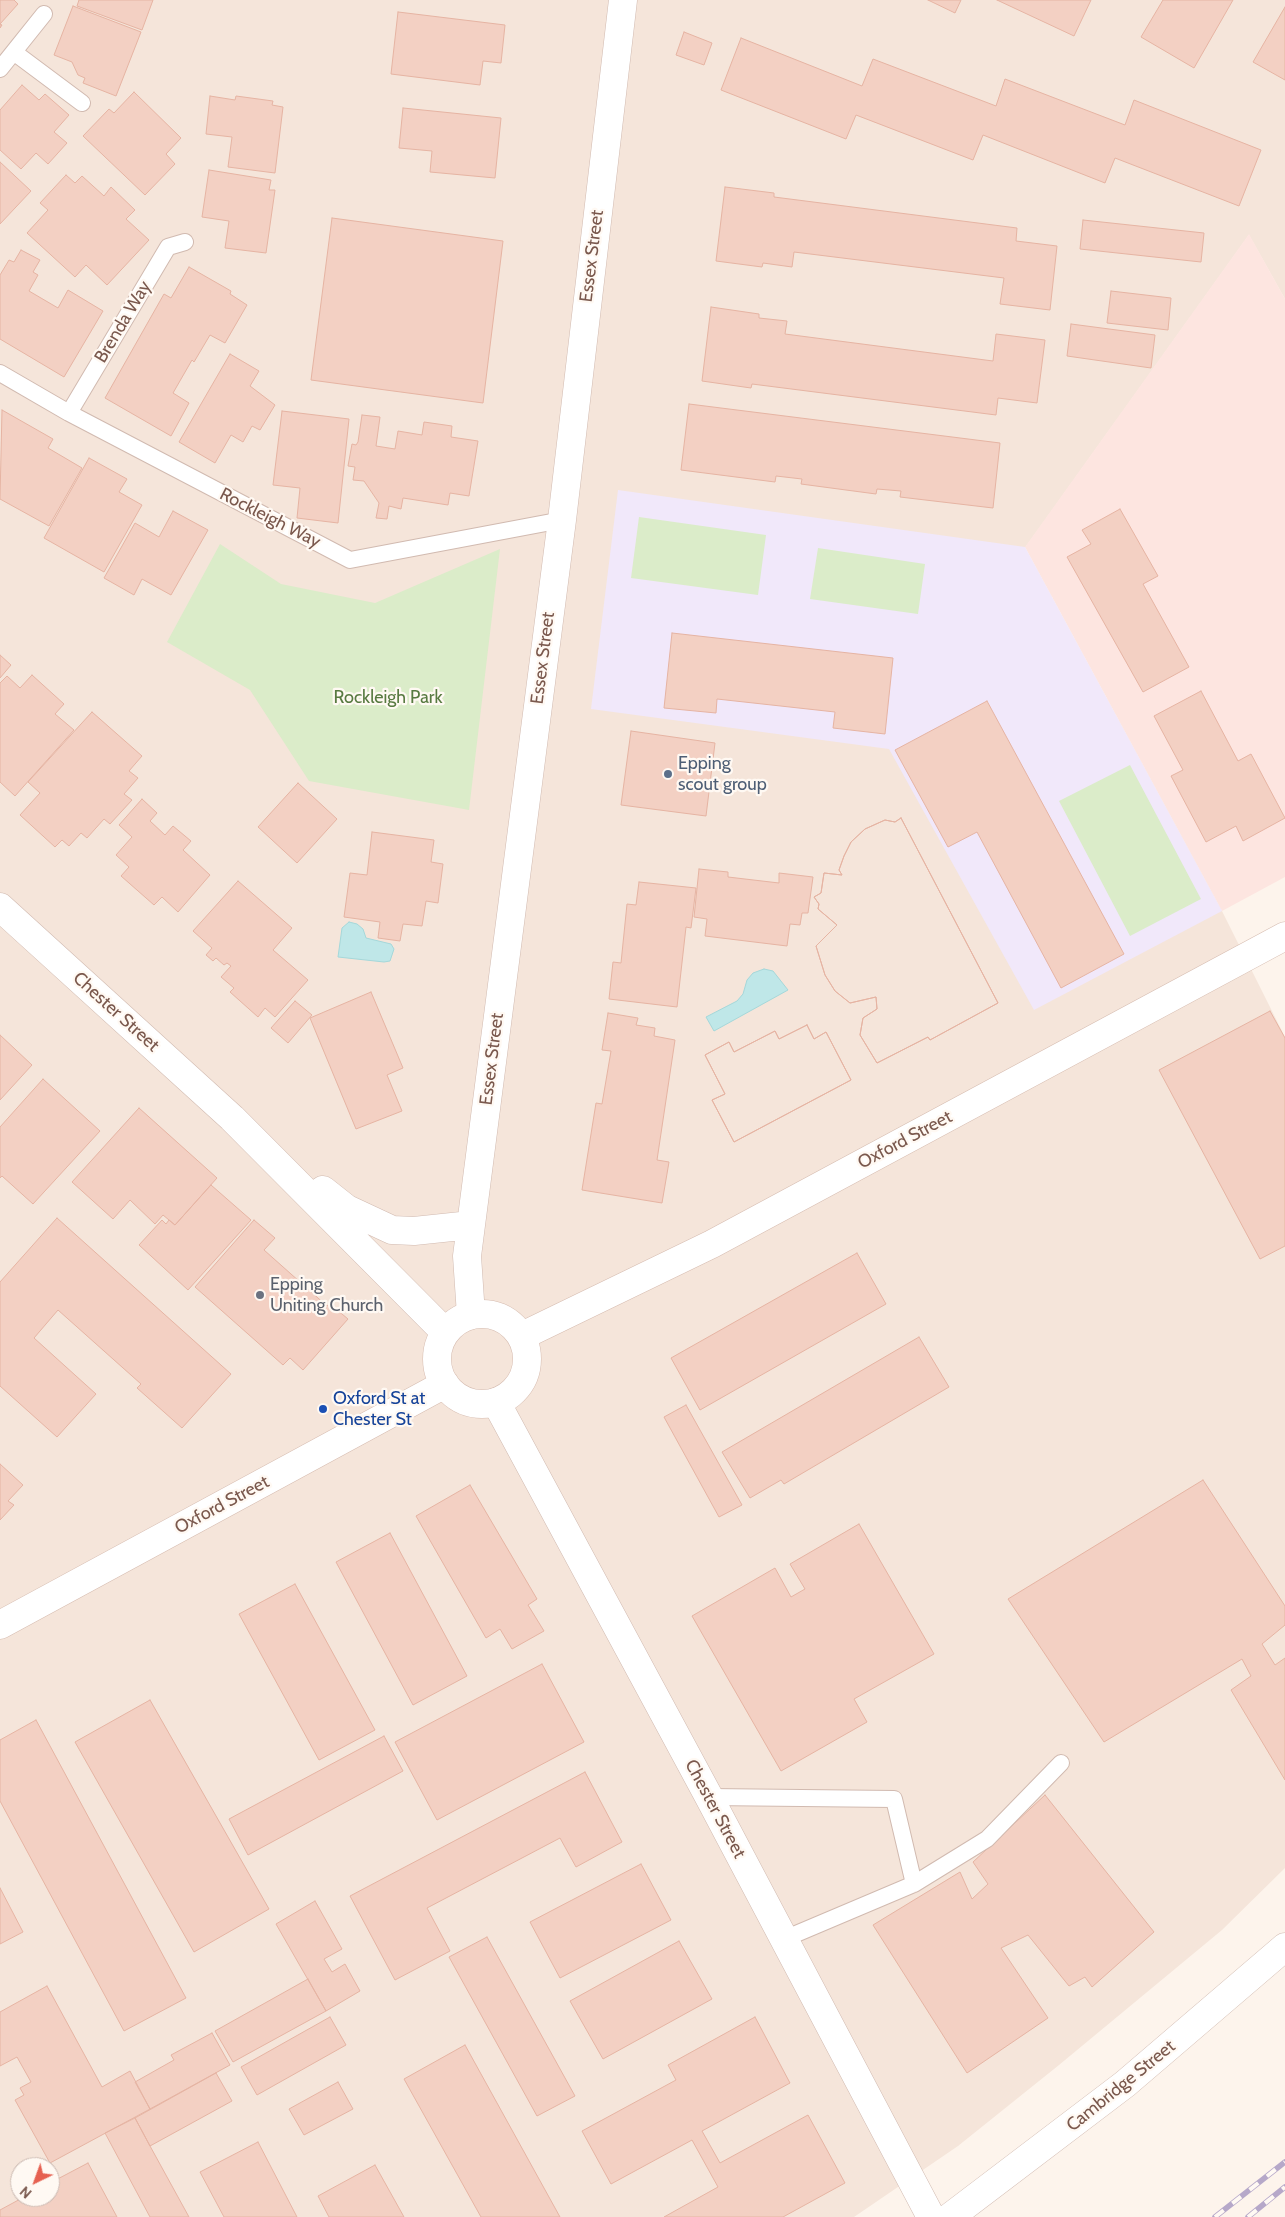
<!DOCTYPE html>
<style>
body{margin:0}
#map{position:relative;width:1285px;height:2217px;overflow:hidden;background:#fdf4ec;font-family:Cabin,sans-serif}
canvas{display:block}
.north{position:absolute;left:10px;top:2157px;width:50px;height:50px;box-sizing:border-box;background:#fff9f3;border:1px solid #cab9b1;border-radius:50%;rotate:222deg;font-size:14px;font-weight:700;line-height:20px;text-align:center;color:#7a584d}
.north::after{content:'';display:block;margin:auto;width:18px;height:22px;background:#e66151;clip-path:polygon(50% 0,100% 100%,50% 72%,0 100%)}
</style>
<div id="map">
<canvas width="1285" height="2217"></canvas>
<div class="north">N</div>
</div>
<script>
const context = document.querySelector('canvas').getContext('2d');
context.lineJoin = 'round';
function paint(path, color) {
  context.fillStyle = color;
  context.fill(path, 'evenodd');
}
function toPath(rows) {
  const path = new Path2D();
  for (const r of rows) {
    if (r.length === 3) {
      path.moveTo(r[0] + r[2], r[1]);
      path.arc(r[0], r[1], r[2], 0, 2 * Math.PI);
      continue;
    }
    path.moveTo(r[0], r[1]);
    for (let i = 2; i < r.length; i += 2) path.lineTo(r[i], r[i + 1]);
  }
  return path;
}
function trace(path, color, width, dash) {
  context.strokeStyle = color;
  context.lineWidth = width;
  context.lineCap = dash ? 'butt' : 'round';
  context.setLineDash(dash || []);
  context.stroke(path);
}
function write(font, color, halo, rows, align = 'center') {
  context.font = font + ' Cabin,sans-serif';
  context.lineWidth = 4.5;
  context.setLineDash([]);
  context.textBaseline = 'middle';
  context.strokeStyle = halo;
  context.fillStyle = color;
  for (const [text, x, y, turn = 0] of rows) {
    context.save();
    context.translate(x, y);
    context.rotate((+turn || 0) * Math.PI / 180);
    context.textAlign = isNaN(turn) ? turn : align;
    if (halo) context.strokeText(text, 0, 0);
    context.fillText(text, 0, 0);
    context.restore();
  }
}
paint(toPath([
 [0,0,1285,0,1285,299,1249,235,1025,548,1222,911,1285,1037,1285,1868,1222,1930,1059,2065,958,2146,854,2217,0,2217],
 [20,2167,50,2167,50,2197,20,2197]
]), '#f5e5da');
paint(toPath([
 [1249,234,1285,299,1285,877,1222,911,1025,547]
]), '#fde5e0');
paint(toPath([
 [618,490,1025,547,1222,911,1034,1010,889,749,591,709]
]), '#f1e8fa');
paint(toPath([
 [639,517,766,535,758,595,631,578],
 [220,544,281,584,375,603,500,549,469,810,309,781,250,690,167,642],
 [818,548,925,564,918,614,810,599],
 [1130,765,1201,899,1130,936,1059,801]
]), '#dbecc9');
const water = toPath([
 [349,922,357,924,363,929,366,938,391,944,394,949,390,961,384,962,338,957,342,928,349,922],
 [764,969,773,971,788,990,714,1031,706,1017,737,1001,743,994,747,980,753,973,764,969]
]);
paint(water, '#bfe7e8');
trace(water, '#a5d8da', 1);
const building = toPath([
 [0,0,14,0,18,4,0,24,2,25,0,28,0,0],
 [79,0,153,0,142,30,77,6,79,0],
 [928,0,961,0,955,13,928,0],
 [997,0,1091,0,1074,36,997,0],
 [1163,0,1233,0,1194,68,1141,37,1163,0],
 [73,6,141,32,116,96,83,83,85,78,78,75,72,62,54,55,73,6],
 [1285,7,1285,80,1253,62,1285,7],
 [398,12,505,25,501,63,483,61,480,85,391,74,398,12],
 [684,32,712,43,704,65,676,55,684,32],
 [741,38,862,86,873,59,996,106,1005,79,1125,125,1134,100,1261,150,1239,206,1115,158,1105,183,983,135,973,160,856,115,846,139,721,90,741,38],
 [22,85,39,100,45,94,69,115,54,132,67,143,48,164,36,153,21,169,0,150,0,110,22,85],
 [134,92,181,138,166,154,175,164,145,195,83,136,109,109,114,113,134,92],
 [210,96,235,100,236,96,273,101,272,105,283,107,275,173,228,167,232,137,206,134,210,96],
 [403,108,501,118,495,178,430,172,432,151,399,148,403,108],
 [0,162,31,191,0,224,0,162],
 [209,170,271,180,269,190,275,190,266,253,225,248,229,221,202,217,209,170],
 [66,175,75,183,82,176,104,196,111,187,135,210,126,219,149,240,107,285,86,265,75,277,27,233,48,210,40,203,66,175],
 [725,187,774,193,774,197,1017,228,1016,241,1057,246,1050,310,1000,304,1004,278,794,252,792,267,763,263,762,267,716,261,725,187],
 [332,218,503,241,483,403,311,380,332,218],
 [1083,220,1204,233,1201,262,1080,249,1083,220],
 [21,250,40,260,33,272,38,275,29,291,58,308,68,290,103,311,64,377,0,339,0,275,9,260,14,262,21,250],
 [189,267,231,291,230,294,247,305,225,343,210,335,194,362,192,360,173,393,189,403,171,436,105,398,164,294,171,298,189,267],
 [1111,291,1171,298,1168,330,1107,323,1111,291],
 [711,307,759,314,759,318,787,321,785,334,993,361,996,334,1045,340,1037,403,998,398,996,415,752,384,751,388,702,381,711,307],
 [1071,324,1155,335,1151,368,1067,356,1071,324],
 [230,354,259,371,250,386,275,405,260,430,252,426,243,442,231,435,215,463,179,442,230,354],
 [689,404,1000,443,993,508,900,497,901,491,877,489,876,494,801,484,802,479,776,476,775,482,681,470,689,404],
 [2,410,53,439,48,448,82,468,49,526,0,499,2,410],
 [282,411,349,419,338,523,297,518,300,488,273,485,282,411],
 [362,415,380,417,376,446,395,449,398,431,422,435,424,422,452,426,451,437,478,441,469,496,450,493,448,505,403,498,401,509,389,506,387,519,376,518,379,503,364,481,353,480,355,467,348,466,352,444,356,445,358,442,362,415],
 [89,458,127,479,119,492,142,505,104,572,44,538,89,458],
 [1120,509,1158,576,1143,584,1189,667,1143,692,1067,557,1091,544,1082,530,1120,509],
 [173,511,208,530,171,595,142,579,134,595,104,578,135,523,159,537,173,511],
 [672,633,893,658,885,734,833,728,835,712,717,699,716,713,664,708,672,633],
 [0,655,11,665,0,678,0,655],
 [32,675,64,704,55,714,74,730,15,796,0,782,0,683,7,676,20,688,32,675],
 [1201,691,1238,761,1251,754,1285,818,1243,841,1236,826,1206,842,1171,776,1183,770,1154,716,1201,691],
 [987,701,1124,954,1061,988,977,832,948,847,895,750,987,701],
 [92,712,142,756,129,771,138,778,124,794,132,800,110,824,104,819,87,838,81,833,69,846,62,840,55,847,20,815,40,793,28,782,92,712],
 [631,731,715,743,706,816,621,805,631,731],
 [298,783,337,819,297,863,258,827,298,783],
 [142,799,157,813,150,821,165,835,173,826,191,841,183,850,210,875,178,912,162,897,154,905,121,876,129,867,116,855,132,837,119,825,142,799],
 [901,818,998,1003,930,1040,928,1037,877,1063,860,1035,863,1018,877,1009,876,997,850,1003,835,991,825,975,816,946,837,925,818,909,819,904,814,897,821,893,824,873,842,875,839,870,844,856,851,842,865,829,885,820,895,822,901,818],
 [901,818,998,1003,930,1040,928,1037,877,1063,860,1035,863,1018,877,1009,876,997,850,1003,835,991,825,975,816,946,837,925,818,909,819,904,814,897,821,893,824,873,842,875,839,870,844,856,851,842,865,829,885,820,895,822,901,818],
 [372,832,434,840,431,862,443,864,438,903,426,901,422,926,403,924,400,941,378,938,380,922,344,917,350,873,367,875,372,832],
 [699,869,728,872,728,877,779,883,779,873,813,877,808,913,802,913,800,925,790,924,787,946,705,936,707,919,694,917,699,869],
 [238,881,292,928,273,950,308,980,275,1017,265,1008,258,1017,230,992,234,988,221,977,231,966,227,963,224,965,216,958,213,961,206,955,212,948,193,931,238,881],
 [639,882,696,888,691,928,686,927,677,1007,609,999,613,962,621,963,627,904,636,905,639,882],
 [371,992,403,1068,387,1075,402,1111,356,1129,310,1018,371,992],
 [295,1001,312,1015,288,1043,271,1028,295,1001],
 [1270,1011,1285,1038,1285,1246,1260,1259,1159,1070,1270,1011],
 [608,1013,638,1018,636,1025,655,1028,654,1036,675,1040,657,1160,669,1162,662,1203,582,1190,596,1103,602,1104,611,1051,602,1050,608,1013],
 [807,1025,814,1039,826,1032,851,1080,734,1142,712,1100,725,1094,705,1055,729,1042,734,1052,775,1031,779,1039,807,1025],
 [807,1025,814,1039,826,1032,851,1080,734,1142,712,1100,725,1094,705,1055,729,1042,734,1052,775,1031,779,1039,807,1025],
 [0,1035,32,1065,0,1100,0,1035],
 [43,1079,100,1131,33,1204,2,1176,0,1178,0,1127,43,1079],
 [139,1108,217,1178,175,1225,163,1215,155,1224,130,1200,113,1219,72,1182,139,1108],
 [211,1185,251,1220,188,1290,139,1245,162,1220,166,1224,169,1220,175,1225,211,1185],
 [57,1218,231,1374,182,1428,137,1388,141,1384,58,1310,34,1338,96,1394,57,1437,0,1386,0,1282,57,1218],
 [254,1220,275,1238,264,1250,327,1306,330,1304,348,1319,303,1370,290,1358,283,1365,195,1287,254,1220],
 [857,1253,886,1304,700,1410,671,1358,857,1253],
 [919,1337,949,1387,784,1484,781,1480,750,1498,722,1452,919,1337],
 [686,1405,742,1505,719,1517,664,1417,686,1405],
 [0,1464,23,1485,8,1501,14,1505,0,1520,0,1464],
 [1203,1480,1285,1606,1285,1625,1262,1644,1275,1665,1285,1658,1285,1780,1231,1690,1251,1676,1242,1659,1104,1742,1008,1599,1203,1480],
 [470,1485,537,1599,528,1605,544,1631,512,1649,500,1629,486,1638,416,1516,470,1485],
 [859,1524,934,1654,854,1699,867,1722,781,1771,692,1616,775,1568,791,1597,805,1589,790,1564,859,1524],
 [390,1533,467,1676,413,1705,336,1562,390,1533],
 [295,1584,375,1730,319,1760,239,1614,295,1584],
 [542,1664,584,1742,437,1820,395,1742,542,1664],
 [150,1700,269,1909,194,1952,75,1742,150,1700],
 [36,1720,186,1998,124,2031,0,1801,0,1740,36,1720],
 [384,1736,403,1771,248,1855,229,1819,384,1736],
 [585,1772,622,1842,576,1867,560,1838,427,1908,450,1951,395,1980,350,1896,585,1772],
 [1045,1795,1154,1932,1092,1987,1085,1977,1069,1986,1028,1935,1001,1948,1048,2018,967,2073,873,1925,960,1872,972,1899,988,1884,973,1862,1045,1795],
 [641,1864,671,1920,560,1978,530,1922,641,1864],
 [0,1888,23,1932,0,1944,0,1888],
 [315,1901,342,1949,324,1959,332,1972,345,1964,360,1991,326,2011,276,1924,315,1901],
 [487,1937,575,2096,537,2116,449,1957,487,1937],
 [679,1941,712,1999,603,2059,570,2001,679,1941],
 [308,1979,326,2011,233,2062,215,2031,308,1979],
 [47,1986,102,2087,130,2071,150,2109,50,2163,15,2100,24,2095,20,2088,31,2082,17,2057,0,2066,0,2012,47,1986],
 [330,2017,346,2045,257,2095,241,2067,330,2017],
 [755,2017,790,2083,702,2131,720,2163,808,2115,845,2183,783,2217,664,2217,718,2187,692,2140,611,2184,582,2131,676,2080,668,2065,755,2017],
 [212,2033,230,2065,150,2109,135,2082,174,2060,171,2055,212,2033],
 [465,2045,560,2217,481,2217,404,2079,465,2045],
 [216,2073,232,2101,150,2146,135,2118,216,2073],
 [338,2082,353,2109,304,2135,289,2109,338,2082],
 [135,2118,150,2146,189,2217,150,2217,105,2133,135,2118],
 [258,2142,297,2217,224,2217,200,2172,258,2142],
 [88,2163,117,2217,0,2217,0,2210,24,2197,50,2197,50,2183,88,2163],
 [375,2165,404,2217,329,2217,318,2196,375,2165]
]);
paint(building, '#f3d0c3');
trace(building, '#e6b4a3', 1);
const lane = toPath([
 [15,53,82,103],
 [0,69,44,14],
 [0,373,69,413,350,560,562,520],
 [69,413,168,247,185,242],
 [709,1797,894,1799,914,1884,784,1939],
 [914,1884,987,1839,1061,1763]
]);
const street = toPath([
 [0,907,232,1118,445,1332],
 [323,1190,347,1209,392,1230,414,1231,471,1225],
 [471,1315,467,1256,562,520,623,0],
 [496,1402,709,1797,931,2217],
 [950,2217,1125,2084,1285,1947]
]);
const secondary = toPath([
 [482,1359,45],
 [522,1336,712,1244,1285,936],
 [0,1625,445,1384]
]);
trace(lane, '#d1bab0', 18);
trace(street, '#d1bab0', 29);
trace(secondary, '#d6bcb0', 29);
trace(lane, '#fff', 16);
trace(street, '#fff', 28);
trace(secondary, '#fff', 28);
const rail = toPath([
 [1215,2217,1285,2162],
 [1248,2217,1285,2187]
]);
trace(rail, '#b6a8c9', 5.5);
trace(rail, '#fff9f3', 4, [11]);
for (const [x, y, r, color] of [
 [668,774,5,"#5c6f8a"],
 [260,1295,5,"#6b7280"],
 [323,1409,5,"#1a4fb4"]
]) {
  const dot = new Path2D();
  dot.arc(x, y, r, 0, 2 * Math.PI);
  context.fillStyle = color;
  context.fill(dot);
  trace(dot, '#fff9f3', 2);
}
write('18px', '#7a584d', '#fff9f3', [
 ["Essex Street",592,256,-83],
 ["Brenda Way",123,322,-59],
 ["Rockleigh Way",270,518,27],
 ["Essex Street",543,658,-83],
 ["Chester Street",116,1012,42],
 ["Essex Street",492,1059,-83],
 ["Oxford Street",905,1140,-28],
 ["Oxford Street",222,1505,-28],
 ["Chester Street",715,1809,62],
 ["Cambridge Street",1121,2086,-39]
]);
write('18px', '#587a41', '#fff9f3', [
 ["Rockleigh Park",388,698]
]);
write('18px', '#4e5e75', '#fff9f3', [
 ["Epping",678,764],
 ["scout group",678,785]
], 'left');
write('18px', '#5b616d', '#fff9f3', [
 ["Epping",270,1285],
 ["Uniting Church",270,1306]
], 'left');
write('18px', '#164399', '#fff9f3', [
 ["Oxford St at",333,1399],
 ["Chester St",333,1420]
], 'left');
</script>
